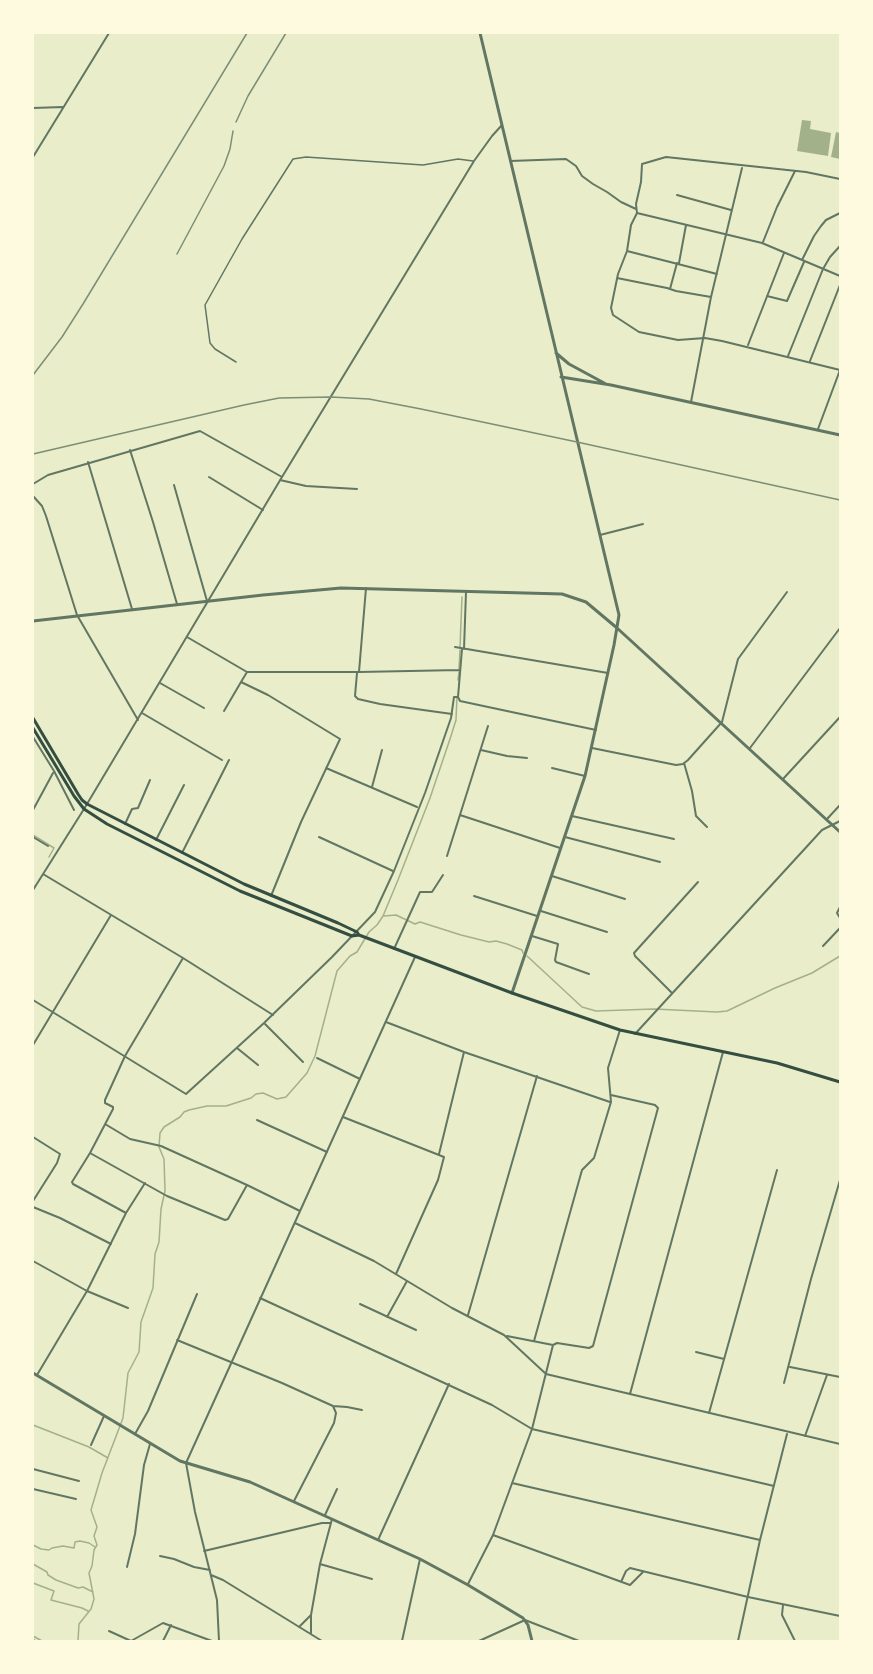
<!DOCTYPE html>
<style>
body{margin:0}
#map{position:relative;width:873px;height:1674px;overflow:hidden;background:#e9edc9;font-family:Mulish,sans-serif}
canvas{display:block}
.frame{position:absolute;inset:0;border:34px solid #fefae0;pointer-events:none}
</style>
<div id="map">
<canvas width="873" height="1674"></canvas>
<div class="frame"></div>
</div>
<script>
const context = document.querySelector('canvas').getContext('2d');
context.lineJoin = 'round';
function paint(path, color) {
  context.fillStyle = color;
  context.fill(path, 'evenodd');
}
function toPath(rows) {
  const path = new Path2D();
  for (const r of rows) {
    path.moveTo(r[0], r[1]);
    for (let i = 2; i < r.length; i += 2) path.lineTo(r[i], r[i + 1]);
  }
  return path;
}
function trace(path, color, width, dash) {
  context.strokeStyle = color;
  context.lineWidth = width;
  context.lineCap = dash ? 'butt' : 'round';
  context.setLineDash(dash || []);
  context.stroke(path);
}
paint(toPath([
 [802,120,811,121,810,129,831,133,828,156,797,151],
 [836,132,840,133,840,159,831,157]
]), '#a3b18a');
trace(toPath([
 [460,647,462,597],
 [459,669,460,650],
 [458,680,459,672],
 [33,835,54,848,49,857],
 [384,916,396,915,415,924,420,922,461,935,489,942,496,941,507,944,522,950,523,953],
 [527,956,582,1007,596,1011,654,1009,717,1012,727,1011,775,988,812,973,840,956],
 [33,1425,89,1447,108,1458],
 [33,1545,41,1549,49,1550,52,1548,63,1546,74,1548,75,1542,80,1541,89,1543,95,1547],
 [33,1564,47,1572,48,1575,56,1580,78,1588,83,1587,93,1592],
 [33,1583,54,1591,51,1600,82,1608,88,1611],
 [33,1636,42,1641],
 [78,1641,79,1624,91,1609,94,1599,89,1573,92,1566,94,1550,97,1545,94,1536,97,1527,91,1510,102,1473,123,1418,128,1373,139,1352,141,1322,153,1288,155,1254,159,1242,161,1209,165,1191,164,1159,159,1147,160,1133,164,1127,180,1117,184,1112,189,1110,207,1106,226,1106,251,1098,256,1094,263,1093,277,1099,286,1097,307,1073,315,1056,337,971,350,956,357,952,369,932,377,925,383,916,398,880,430,798,450,739,456,720,457,697]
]), '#a3b18a', 1.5);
trace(toPath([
 [236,362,215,349,210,343,205,305,242,239,293,159,306,157,423,165,458,159,473,161]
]), '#617663', 1.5);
trace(toPath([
 [33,108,63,107],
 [33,157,109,33],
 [510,161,566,159,576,166,582,176,593,184,607,192,621,202,636,209],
 [840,179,806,172,666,157,642,164,641,182,636,204,637,213,631,225,627,251,618,274,611,308,613,315,639,332,678,340,705,338,722,341,840,370],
 [677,195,731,210],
 [637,213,762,243,840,276],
 [763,242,777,207,795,171],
 [627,251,717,274],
 [802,260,814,236,821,226,826,220,840,213],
 [679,263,686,225],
 [617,278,667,288,676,291,711,297],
 [670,289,677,263],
 [767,296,787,301,804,262],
 [748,345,784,253],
 [788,356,823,269,830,257,840,246],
 [810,361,840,285],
 [691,402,711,297,742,168],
 [818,429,840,370],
 [130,450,153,522,177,604],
 [88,462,132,609],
 [209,477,263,510],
 [280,480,306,486,357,489],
 [33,484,48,475,200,431,282,477],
 [174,485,207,601],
 [33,496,42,506,46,516,77,615,138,720],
 [600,535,643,524],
 [187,637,247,672,359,672,460,670],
 [455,647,608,673],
 [462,649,458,697,460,701,596,730],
 [464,649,466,592],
 [247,672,241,682,268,695,340,739,301,822,271,896],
 [359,672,366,588],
 [357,673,355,696,358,699,380,704,452,714],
 [160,683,204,708],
 [224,711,241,682],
 [142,713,222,760],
 [33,737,54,771,74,810],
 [592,748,676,765,683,764,688,760,722,722,738,659,787,592],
 [750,748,840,628],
 [481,750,507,756,527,758],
 [684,763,692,791,696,816,707,827],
 [326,768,417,807],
 [552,768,585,776],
 [783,779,840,717],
 [372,787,382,750],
 [33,810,53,773],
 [460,815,560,848],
 [572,816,674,839],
 [827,819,840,805],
 [125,824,132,809,138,808,150,780],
 [33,837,48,846],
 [319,837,393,871],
 [565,837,660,862],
 [156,840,184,785],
 [182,853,229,760],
 [447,856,488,726],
 [43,874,183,958,273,1015],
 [552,876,625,899],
 [33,890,84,809,282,477,474,161,492,136,502,125],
 [474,896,537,916],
 [840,907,837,913,840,918],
 [541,911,607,932],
 [532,936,558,944,555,960,556,962,589,974],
 [823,946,840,928],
 [394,949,420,892,432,892,443,875],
 [672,993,635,956,634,953,698,882],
 [33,1000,186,1094,264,1023,332,957,375,912,394,871,425,793,451,718,454,697,458,697],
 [386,1022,464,1052,610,1102],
 [265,1024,303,1062],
 [635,1034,822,830,840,821],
 [33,1045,111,915],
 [237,1048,258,1065],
 [317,1058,360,1079],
 [343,1117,444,1157,438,1180,396,1274],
 [257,1120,327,1152],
 [105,1124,130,1139,161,1146,247,1185,300,1211],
 [33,1137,60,1154,57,1163,33,1201],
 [90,1153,167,1196,225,1220,228,1219,247,1185],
 [439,1154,464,1052],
 [33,1207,60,1218,111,1244],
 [126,1213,73,1184,72,1182,90,1153,113,1109,113,1107,105,1103,105,1100,125,1056,183,958],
 [295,1223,374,1261,452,1308,504,1335,546,1374,840,1444],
 [33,1261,87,1291,128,1308],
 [260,1298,492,1405,532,1429,774,1486],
 [360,1304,416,1330],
 [468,1315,537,1076],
 [387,1317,407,1281],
 [507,1336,553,1345,557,1343,589,1348,593,1346,658,1108,655,1105,611,1095],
 [177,1340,282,1383,333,1406,347,1407,362,1410],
 [534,1341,582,1170,594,1158,611,1102,608,1068,620,1030],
 [696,1352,724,1359],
 [790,1367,840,1377],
 [37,1375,87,1291,126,1213,145,1183],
 [784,1383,811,1279,840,1180],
 [630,1394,723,1052],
 [709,1413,777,1170],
 [135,1434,148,1411,197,1294],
 [805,1436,827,1375],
 [91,1445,104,1416],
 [33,1469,79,1481],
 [512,1483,760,1540],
 [33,1489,76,1499],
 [294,1501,334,1423,336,1413,333,1406],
 [325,1515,337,1489],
 [493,1535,630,1585,643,1572],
 [378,1540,449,1384],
 [204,1551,322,1523,331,1523],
 [160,1556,174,1559,194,1567,210,1570],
 [320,1564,372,1579],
 [127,1567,135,1534,144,1465,150,1444],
 [211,1575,223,1580,322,1641],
 [621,1582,626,1571,630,1568,748,1597,840,1616],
 [468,1584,493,1535,532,1429,553,1345],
 [783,1605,782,1615,795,1641],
 [299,1627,311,1615],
 [109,1631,131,1641,163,1623,212,1641],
 [311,1633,311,1615,320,1564,332,1519],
 [33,1640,35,1641],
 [163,1641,171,1625],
 [219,1641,217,1600,195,1512,186,1463,415,957],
 [402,1641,420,1559],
 [479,1641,525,1620,579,1641],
 [738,1641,760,1540,787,1434]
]), '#617663', 2);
trace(toPath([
 [480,33,619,615,614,645,585,776,512,993],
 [556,353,569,364,606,384],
 [561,377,611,385,840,435],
 [33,621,263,595,341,588,562,594,586,602,617,628,840,832],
 [33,1373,180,1461,250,1482,420,1559,468,1585,523,1618,528,1625,532,1641]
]), '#617663', 3);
trace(toPath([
 [33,718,78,794,82,800,87,804,244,884,338,923,357,932,359,935],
 [33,728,74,796,84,809,107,824,240,891,352,936,359,935,512,993,620,1030,777,1063,840,1082]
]), '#344e41', 3);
trace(toPath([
 [236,122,248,96,286,33],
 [177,254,224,166,230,149,233,131],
 [33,375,62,337,83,304,247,33],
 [33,454,244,405,279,398,331,397,369,399,421,409,577,442,840,500]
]), '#7c8e77', 1.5);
</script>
